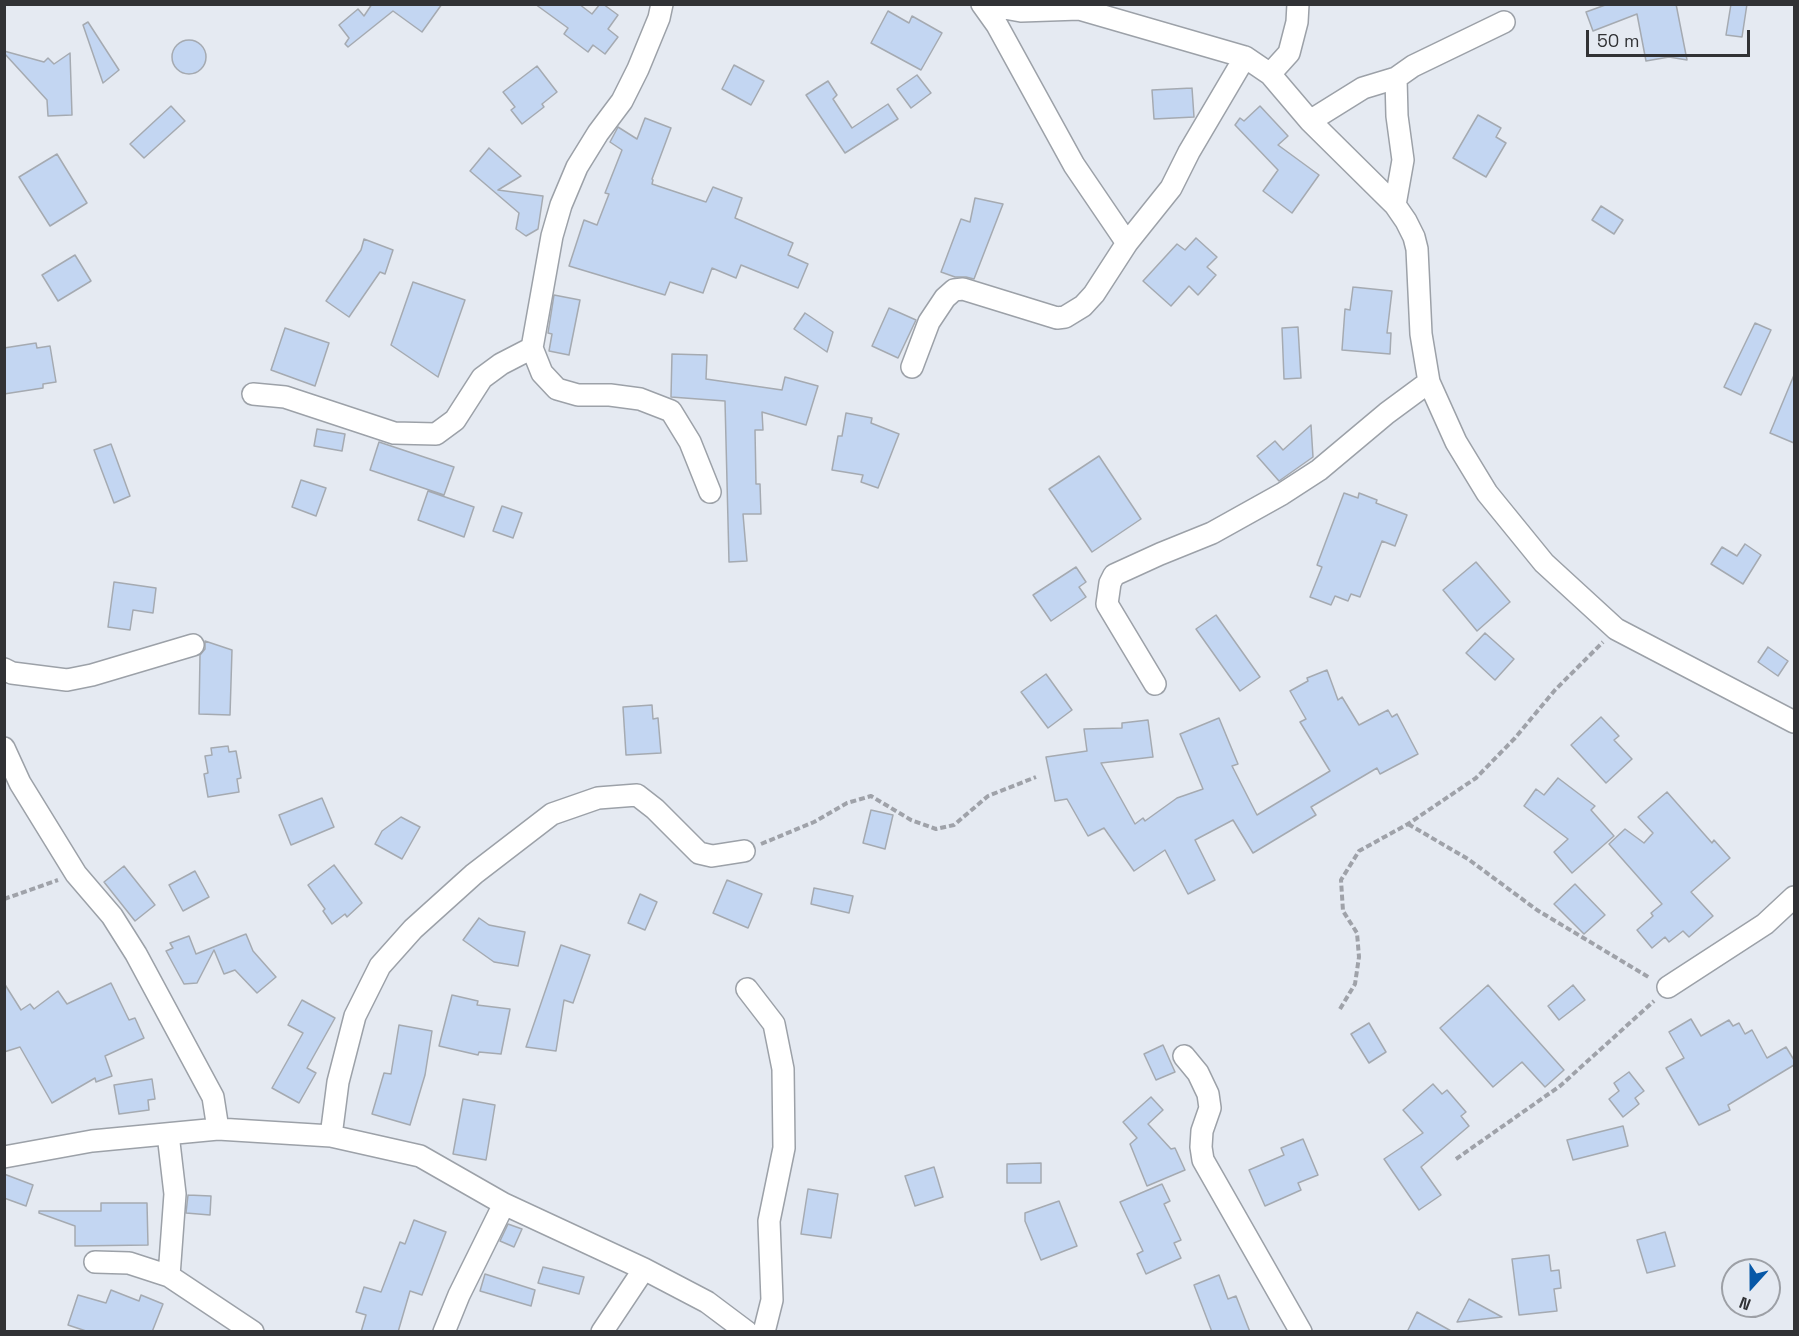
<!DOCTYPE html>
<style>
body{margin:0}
#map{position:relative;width:1799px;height:1336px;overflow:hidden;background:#e5eaf2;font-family:"Space Grotesk",sans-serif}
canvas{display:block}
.frame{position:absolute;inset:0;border:6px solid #313235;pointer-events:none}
.north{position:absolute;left:1721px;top:1258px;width:60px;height:60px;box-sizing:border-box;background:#e5eaf2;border:2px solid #9da0a6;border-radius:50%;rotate:201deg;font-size:16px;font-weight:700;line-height:24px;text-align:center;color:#313235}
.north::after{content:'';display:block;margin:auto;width:21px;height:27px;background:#0758a7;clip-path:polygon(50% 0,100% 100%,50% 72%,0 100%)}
.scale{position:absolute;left:1586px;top:30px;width:164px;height:27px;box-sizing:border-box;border:3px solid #313235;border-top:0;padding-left:8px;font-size:18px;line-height:21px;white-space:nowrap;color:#313235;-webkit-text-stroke:4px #e5eaf2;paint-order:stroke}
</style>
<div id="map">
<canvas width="1799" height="1336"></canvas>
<div class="frame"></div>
<div class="north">N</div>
<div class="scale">50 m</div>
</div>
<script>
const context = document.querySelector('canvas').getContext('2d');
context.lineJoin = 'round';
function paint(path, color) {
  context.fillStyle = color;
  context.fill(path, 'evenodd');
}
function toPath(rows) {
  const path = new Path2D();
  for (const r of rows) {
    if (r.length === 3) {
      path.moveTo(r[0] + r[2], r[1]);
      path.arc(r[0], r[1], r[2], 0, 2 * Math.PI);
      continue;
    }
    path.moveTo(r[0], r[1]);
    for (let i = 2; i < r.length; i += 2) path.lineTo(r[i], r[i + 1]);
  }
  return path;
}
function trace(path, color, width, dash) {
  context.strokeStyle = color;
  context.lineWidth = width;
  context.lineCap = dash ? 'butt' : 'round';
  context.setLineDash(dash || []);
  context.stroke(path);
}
const building = toPath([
 [372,4,442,4,422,32,393,11,348,47,345,44,349,38,339,25,358,9,364,16,372,4],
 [535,4,579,4,592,14,600,4,603,4,618,15,608,29,618,37,605,54,593,45,588,52,564,34,568,28,535,4],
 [1608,4,1676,4,1687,60,1669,57,1646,61,1637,14,1593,31,1586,12,1608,4],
 [1731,4,1747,4,1742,37,1726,35,1731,4],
 [888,11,909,23,912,16,942,33,921,70,871,43,888,11],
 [88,22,119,70,103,83,83,25,88,22],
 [189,57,17],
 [4,51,44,62,48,58,54,64,70,53,72,115,48,116,47,100,4,53,4,51],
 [734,65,764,81,751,105,722,89,734,65],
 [537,66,557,92,542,104,544,107,522,124,511,110,515,107,503,92,537,66],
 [917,75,931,93,911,108,897,89,917,75],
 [828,81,837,95,833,99,852,128,888,104,898,119,845,153,806,95,828,81],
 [1192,88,1194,117,1154,119,1152,90,1192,88],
 [171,106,185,121,144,158,130,144,171,106],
 [1260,106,1288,136,1278,145,1319,175,1292,213,1263,191,1278,170,1235,125,1240,118,1244,121,1260,106],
 [1478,115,1501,128,1496,137,1506,143,1486,177,1453,158,1478,115],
 [645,118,671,128,652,179,653,180,652,184,706,202,713,187,742,198,735,218,793,243,788,255,808,264,798,288,741,265,736,278,712,268,703,293,670,282,665,295,569,266,584,220,597,225,609,194,605,193,622,150,610,142,618,127,637,139,645,118],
 [489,148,521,176,498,190,543,196,538,229,526,236,516,229,519,213,470,171,489,148],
 [57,154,87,203,50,226,19,177,57,154],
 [975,198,1003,204,974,279,966,277,955,277,941,272,961,219,970,222,975,198],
 [1601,206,1623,220,1614,234,1592,220,1601,206],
 [1196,238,1217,257,1207,267,1216,275,1198,295,1189,286,1171,306,1143,281,1177,244,1185,250,1196,238],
 [364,239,393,250,385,274,380,272,349,317,326,301,361,250,364,239],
 [75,255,91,281,58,301,42,275,75,255],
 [413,282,465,300,438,377,391,345,413,282],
 [1353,287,1392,291,1387,333,1391,333,1390,354,1342,350,1345,309,1350,310,1353,287],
 [554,295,580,300,569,355,549,351,552,334,548,333,554,295],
 [889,308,916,320,898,358,872,346,889,308],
 [805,313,833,332,827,352,794,329,805,313],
 [1755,323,1771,330,1741,395,1724,387,1755,323],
 [1298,327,1301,378,1284,379,1282,328,1298,327],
 [285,328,329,343,315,386,271,370,285,328],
 [36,343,37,348,50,346,56,382,43,384,43,388,4,394,4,348,36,343],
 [672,354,707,355,706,379,782,390,785,377,818,386,806,425,762,412,763,430,755,430,756,484,760,484,761,514,743,514,747,561,729,562,725,401,671,397,672,354],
 [1794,375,1794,443,1770,433,1794,375],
 [846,413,872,418,871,423,899,434,878,488,861,482,863,475,832,470,838,436,842,436,846,413],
 [1311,425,1313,457,1279,481,1257,456,1275,441,1283,450,1311,425],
 [317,429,345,434,342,451,314,446,317,429],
 [379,442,454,467,444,495,370,470,379,442],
 [111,444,130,496,114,503,94,450,111,444],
 [1099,456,1141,519,1092,552,1049,489,1099,456],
 [301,480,326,488,316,516,292,507,301,480],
 [428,491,474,507,464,537,418,520,428,491],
 [1344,493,1358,498,1359,493,1377,500,1376,503,1407,515,1395,546,1382,541,1360,597,1351,594,1348,601,1335,596,1331,605,1310,597,1322,567,1317,565,1344,493],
 [502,506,522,513,513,538,493,531,502,506],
 [1745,544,1761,555,1743,584,1711,564,1722,547,1737,556,1745,544],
 [1476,562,1510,602,1477,631,1443,590,1476,562],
 [1076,567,1086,582,1079,587,1086,597,1051,621,1033,595,1076,567],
 [114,582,156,588,153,613,133,610,130,630,108,627,114,582],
 [1216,615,1260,677,1240,691,1196,629,1216,615],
 [1485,633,1514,659,1495,680,1466,653,1485,633],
 [205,641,232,650,230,715,199,714,200,655,205,649,205,641],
 [1768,647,1788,661,1778,676,1758,662,1768,647],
 [1327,670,1338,700,1342,697,1359,725,1388,710,1392,717,1397,714,1418,754,1380,774,1377,768,1311,807,1316,815,1253,853,1233,820,1195,840,1215,880,1188,894,1165,850,1134,871,1104,828,1088,836,1067,799,1055,801,1046,757,1087,751,1084,729,1122,728,1122,723,1148,720,1153,757,1101,763,1135,824,1143,818,1145,821,1177,798,1203,789,1180,734,1219,718,1238,764,1232,766,1257,815,1330,771,1300,722,1306,719,1290,691,1308,681,1307,678,1327,670],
 [1046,674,1072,710,1048,728,1021,692,1046,674],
 [652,705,653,719,658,718,661,753,626,755,623,707,652,705],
 [1601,717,1619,736,1614,740,1632,759,1606,783,1571,745,1601,717],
 [228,746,229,752,236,751,241,778,237,779,239,792,208,797,204,774,208,773,205,756,212,755,211,748,228,746],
 [1558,778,1595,806,1591,810,1614,836,1572,873,1554,852,1568,839,1524,806,1536,789,1544,795,1558,778],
 [1667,792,1712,843,1714,840,1730,858,1691,892,1713,916,1689,937,1683,931,1669,942,1665,937,1652,948,1637,930,1653,916,1651,913,1662,904,1609,844,1625,829,1644,843,1653,833,1638,817,1667,792],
 [322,798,334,827,291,845,279,815,322,798],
 [871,810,893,815,885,849,863,843,871,810],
 [401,817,420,827,402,859,375,844,382,831,401,817],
 [334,865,362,903,347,917,345,914,332,924,323,911,325,909,308,885,334,865],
 [124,866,155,905,135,921,104,882,124,866],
 [195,871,209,897,183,911,169,885,195,871],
 [727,880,762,894,748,928,713,913,727,880],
 [1575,884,1605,915,1584,934,1554,904,1575,884],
 [814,888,853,896,849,913,811,904,814,888],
 [640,894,657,902,645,930,628,923,640,894],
 [479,918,489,925,525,932,518,966,494,962,463,940,479,918],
 [246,934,253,951,276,977,257,993,235,970,224,974,214,950,197,983,184,984,166,951,173,948,170,943,189,936,196,954,246,934],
 [561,945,590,955,573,1003,564,1000,556,1051,526,1047,561,945],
 [4,983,21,1010,30,1004,34,1009,58,991,67,1004,111,983,129,1020,135,1018,144,1038,105,1056,112,1076,96,1082,95,1078,52,1103,20,1047,4,1052,4,983],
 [1488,985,1564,1070,1545,1087,1522,1062,1493,1087,1440,1028,1488,985],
 [1573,985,1585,1000,1559,1020,1548,1006,1573,985],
 [452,995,478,1001,477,1005,510,1009,501,1054,479,1052,478,1055,439,1046,452,995],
 [302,1000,335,1018,307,1068,316,1073,299,1103,272,1088,303,1033,288,1025,302,1000],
 [1691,1019,1701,1036,1729,1020,1733,1026,1739,1023,1745,1034,1752,1030,1767,1058,1786,1047,1794,1060,1794,1065,1728,1105,1730,1110,1699,1125,1666,1068,1684,1058,1669,1032,1691,1019],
 [1369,1023,1386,1052,1369,1063,1351,1034,1369,1023],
 [399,1025,432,1031,425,1075,410,1125,372,1114,384,1073,391,1074,399,1025],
 [1163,1045,1175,1072,1156,1080,1144,1054,1163,1045],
 [1629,1072,1644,1091,1635,1098,1639,1104,1623,1117,1609,1099,1619,1091,1614,1083,1629,1072],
 [152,1079,155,1099,148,1100,149,1110,119,1114,114,1085,152,1079],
 [1433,1084,1442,1094,1447,1090,1466,1112,1461,1116,1469,1126,1421,1167,1441,1195,1419,1210,1384,1159,1423,1133,1403,1110,1433,1084],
 [1151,1097,1163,1110,1148,1124,1171,1149,1175,1148,1185,1170,1147,1186,1130,1144,1137,1138,1123,1122,1151,1097],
 [463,1099,495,1105,486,1160,453,1154,463,1099],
 [1623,1126,1628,1146,1573,1160,1567,1140,1623,1126],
 [1303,1139,1318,1175,1298,1183,1301,1190,1265,1206,1249,1170,1284,1155,1281,1148,1303,1139],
 [1041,1163,1041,1183,1007,1183,1007,1164,1041,1163],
 [934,1167,943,1197,915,1206,905,1176,934,1167],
 [4,1174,33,1185,26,1206,4,1198,4,1174],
 [1162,1184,1170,1201,1164,1204,1181,1240,1174,1243,1181,1258,1146,1274,1137,1254,1143,1251,1120,1202,1162,1184],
 [808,1189,838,1194,831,1238,801,1234,808,1189],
 [188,1195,211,1196,210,1215,186,1213,188,1195],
 [1059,1201,1077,1246,1041,1260,1025,1221,1025,1213,1059,1201],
 [101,1203,147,1203,148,1245,75,1246,75,1226,39,1213,39,1211,101,1211,101,1203],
 [414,1220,446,1232,422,1295,410,1291,398,1332,361,1332,366,1315,356,1312,364,1287,381,1292,400,1242,405,1244,414,1220],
 [508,1224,522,1229,514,1247,500,1241,508,1224],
 [1665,1232,1675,1266,1647,1273,1637,1240,1665,1232],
 [1549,1255,1551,1271,1559,1270,1561,1288,1554,1289,1557,1311,1519,1315,1512,1259,1549,1255],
 [543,1267,584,1277,579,1294,538,1283,543,1267],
 [485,1274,535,1290,531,1306,480,1291,485,1274],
 [1219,1275,1228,1299,1236,1296,1250,1332,1212,1332,1194,1285,1219,1275],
 [111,1290,139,1301,141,1295,163,1304,152,1332,89,1332,68,1325,78,1295,106,1303,111,1290],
 [1469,1299,1502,1317,1457,1322,1469,1299],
 [1417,1312,1453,1332,1407,1332,1417,1312]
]);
paint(building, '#c3d6f2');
trace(building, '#a5aab1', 1.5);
const street = toPath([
 [662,4,659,18,638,69,622,101,598,133,577,167,561,205,552,236,532,348,542,373,557,389,578,395,610,395,640,399,671,411,690,442,710,492],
 [982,4,1021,11,1079,9,1245,57,1270,74,1310,121,1395,205,1406,221,1414,237,1417,249,1421,334,1429,382,1456,442,1487,493,1544,563,1616,629,1794,722],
 [982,4,997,25,1074,165,1127,243],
 [1270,74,1289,53,1297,22,1298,4],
 [1310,121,1363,88,1396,78],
 [1395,205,1403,160,1397,116,1396,78,1413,66,1504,22],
 [912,367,929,322,945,298,954,290,963,289,1057,318,1065,317,1083,306,1094,294,1127,243,1171,188,1189,152,1245,57],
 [253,394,285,397,394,433,436,434,455,420,482,378,501,364,532,348],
 [4,669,12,673,67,680,92,675,193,645],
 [1155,684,1107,604,1110,583,1114,575,1160,554,1212,533,1282,494,1319,470,1387,413,1429,382],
 [4,748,20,783,76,874,112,916,136,954,213,1097,218,1129],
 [1668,987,1765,924,1794,897],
 [747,989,774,1024,783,1069,784,1148,769,1221,772,1300,764,1332],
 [1184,1056,1198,1073,1208,1094,1210,1108,1202,1131,1201,1147,1203,1160,1301,1332],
 [168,1134,175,1194,169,1276],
 [331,1136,338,1082,355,1016,380,966,413,929,474,874,552,814,598,798,637,795,655,809,699,853,712,856,744,851],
 [4,1157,92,1141,218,1129,331,1136,420,1156,504,1204,644,1269,707,1302,747,1332],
 [95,1262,129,1263,169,1276,253,1332],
 [444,1332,459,1295,504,1204],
 [602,1332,644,1269]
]);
trace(street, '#9ca1a8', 24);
trace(toPath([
 [1408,824,1468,859,1537,910,1650,978],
 [761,844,814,822,847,803,871,796,911,820,936,829,954,825,988,796,1036,777],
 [4,899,58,880],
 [1340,1009,1355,984,1359,957,1357,933,1343,911,1341,880,1359,851,1408,824,1476,778,1515,738,1555,690,1603,642],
 [1456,1159,1560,1086,1654,1001]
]), '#9fa2a9', 4, [6, 3]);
trace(street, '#fff', 21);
</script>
